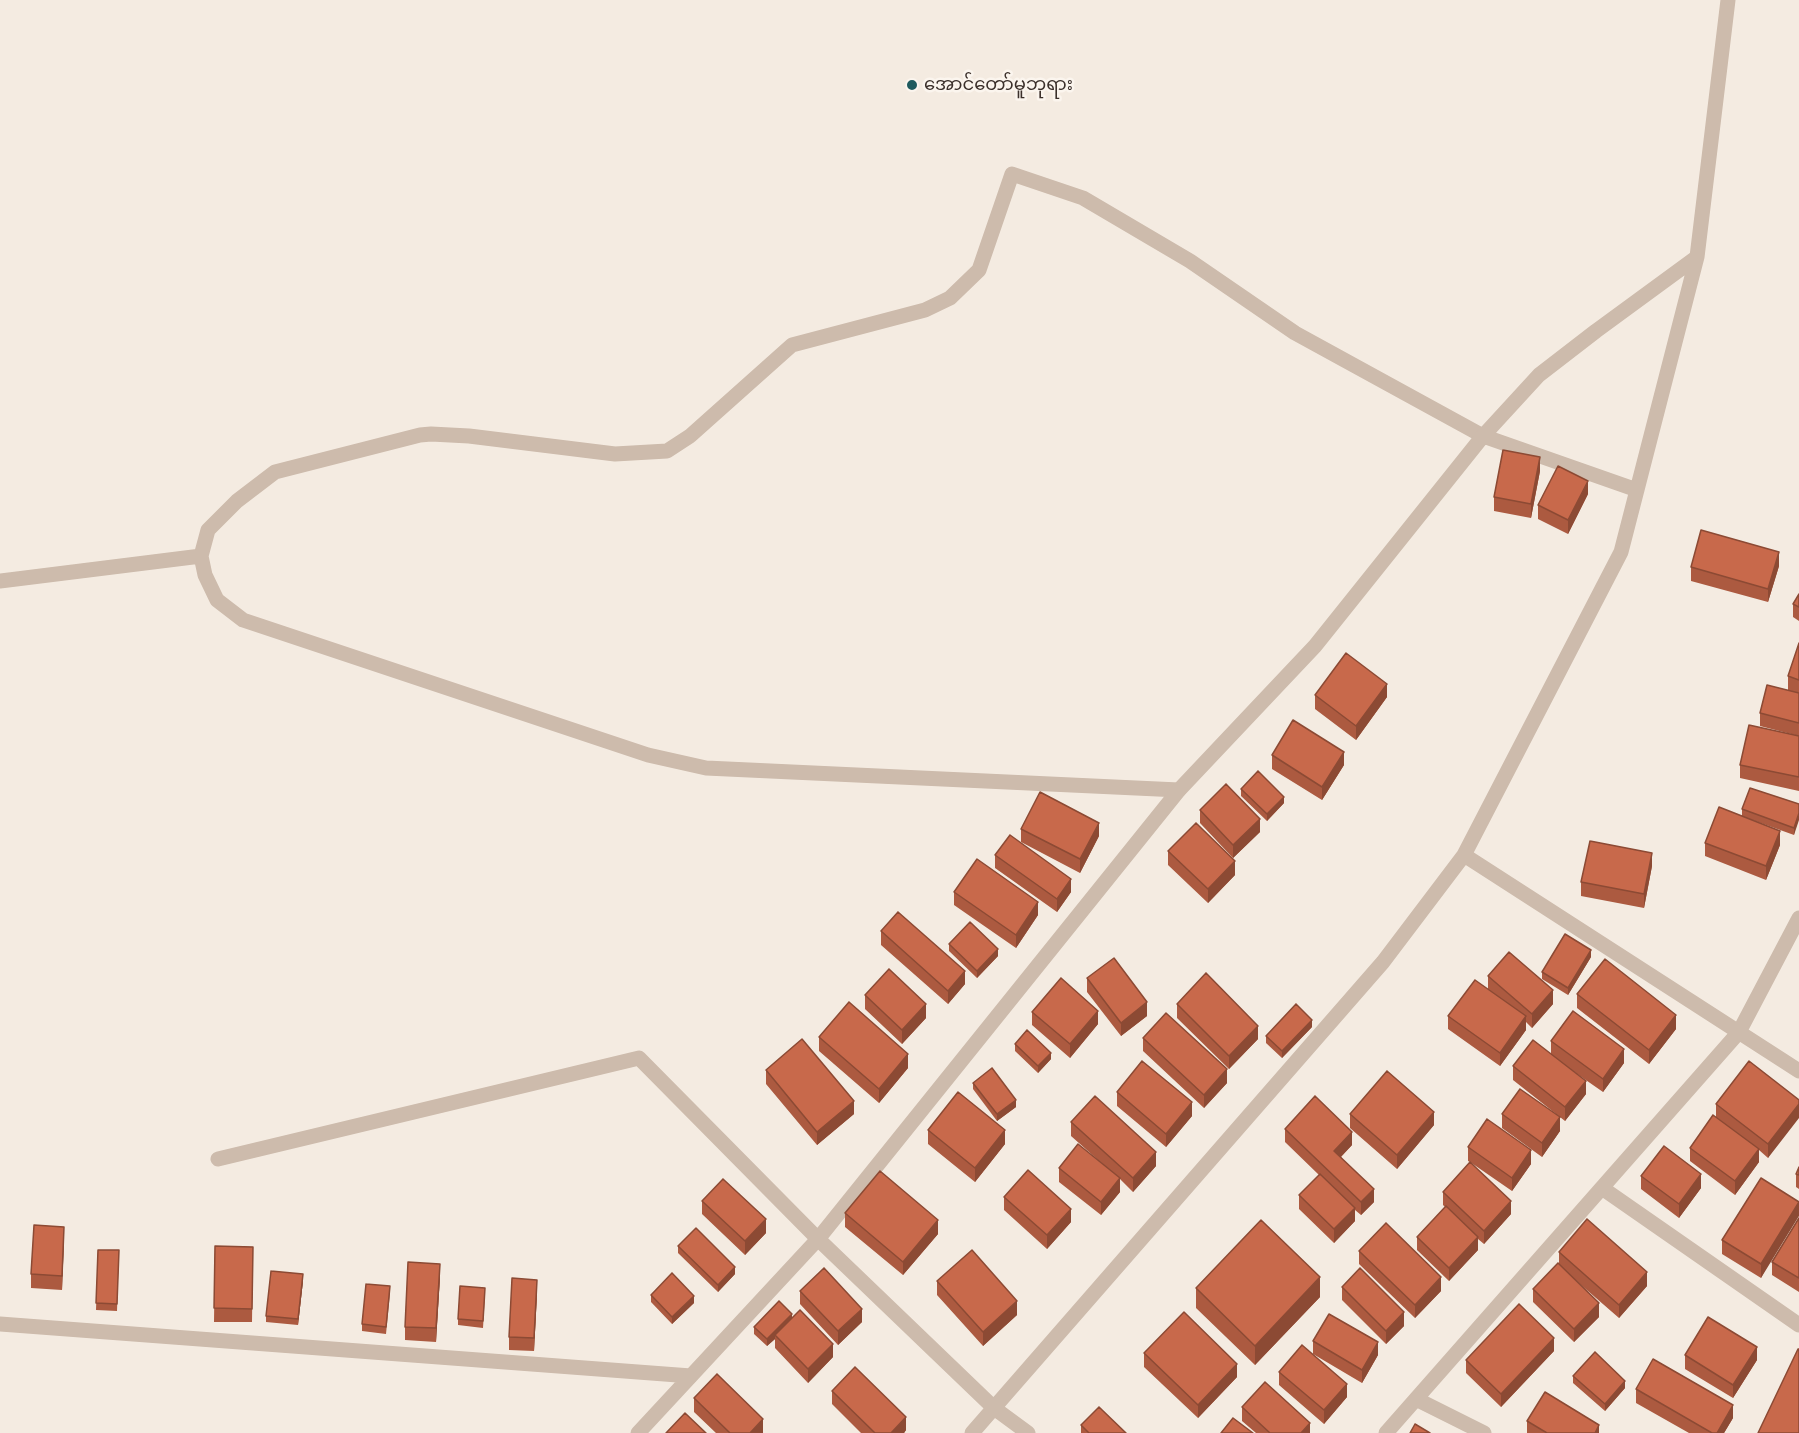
<!DOCTYPE html>
<meta charset="utf-8">
<style>
body{margin:0}
canvas{display:block;background:#f4ebe1}
</style>
<canvas width="1799" height="1433"></canvas>
<script>
const context = document.querySelector('canvas').getContext('2d');
context.lineJoin = 'round';
function toPath(rows) {
  const path = new Path2D();
  for (const r of rows) {
    path.moveTo(r[0], r[1]);
    for (let i = 2; i < r.length; i += 2) path.lineTo(r[i], r[i + 1]);
  }
  return path;
}
function trace(path, color, width, dash) {
  context.strokeStyle = color;
  context.lineWidth = width;
  context.lineCap = dash ? 'butt' : 'round';
  context.setLineDash(dash || []);
  context.stroke(path);
}
function paint(path, color) {
  context.fillStyle = color;
  context.fill(path, 'evenodd');
}
function write(font, color, halo, rows, align = 'center') {
  context.font = font + ' Raleway,"Noto Sans Myanmar",sans-serif';
  context.lineWidth = 5;
  context.setLineDash([]);
  context.textBaseline = 'middle';
  context.strokeStyle = halo;
  context.fillStyle = color;
  for (const [text, x, y, turn = 0] of rows) {
    context.save();
    context.translate(x, y);
    context.rotate((+turn || 0) * Math.PI / 180);
    context.textAlign = isNaN(turn) ? turn : align;
    if (halo) context.strokeText(text, 0, 0);
    context.fillText(text, 0, 0);
    context.restore();
  }
}
trace(toPath([
 [0,581,201,556],
 [1179,790,706,768,648,755,243,620,217,600,205,575,201,556,208,530,237,501,275,472,420,435,431,434,469,436,615,454,667,451,690,436,792,345,925,310,950,298,979,270,1012,174,1083,198,1190,261,1295,333,1483,436]
]), '#cdbbac', 15);
trace(toPath([
 [1483,436,1637,490],
 [1464,855,1799,1071],
 [218,1159,639,1058,818,1239,994,1408,1028,1433],
 [1602,1188,1799,1325],
 [0,1324,691,1376],
 [1416,1399,1484,1433],
 [638,1433,818,1239,1179,790,1315,646,1483,436,1539,375,1596,331,1697,257],
 [972,1433,1383,962,1464,855,1621,552,1697,257,1728,0],
 [1386,1433,1739,1032,1799,918]
]), '#cdbbac', 15);
paint(toPath([
 [1540,471,1531,518,1494,511,1494,497],
 [1588,494,1568,534,1538,519,1538,505],
 [1779,566,1768,602,1691,581,1691,567],
 [1799,594,1799,621,1793,617,1793,604],
 [1799,643,1799,791,1740,778,1740,765,1795,735,1760,726,1760,713,1788,690,1788,676],
 [1315,695,1387,697,1356,740,1315,709],
 [1272,755,1344,765,1322,800,1272,769],
 [1241,789,1284,803,1267,821,1241,796],
 [1799,804,1794,835,1744,817,1780,845,1766,880,1705,856,1705,843,1742,816,1742,809],
 [1200,810,1260,832,1233,858,1200,823],
 [1021,829,1099,836,1080,873,1021,842],
 [1168,851,1235,875,1208,903,1168,865],
 [995,855,1071,892,1057,912,995,868],
 [1652,866,1644,908,1581,896,1581,882],
 [954,892,1038,915,1016,948,954,905],
 [881,931,965,984,948,1004,881,945],
 [949,944,998,956,977,978,949,951],
 [1591,957,1568,995,1542,979,1542,972],
 [1488,976,1553,1004,1532,1028,1526,1022,1526,1030,1500,1066,1448,1029,1448,1016,1488,990],
 [1087,978,1147,1016,1121,1036,1087,992],
 [1577,994,1676,1029,1649,1064,1577,1008],
 [865,995,926,1018,902,1044,865,1009],
 [1177,1004,1258,1039,1229,1069,1177,1018],
 [1032,1012,1098,1024,1070,1058,1032,1025],
 [1312,1027,1282,1058,1266,1043,1266,1036],
 [819,1037,908,1068,879,1103,819,1051],
 [1143,1038,1227,1083,1204,1108,1143,1051],
 [1551,1041,1624,1063,1603,1092,1570,1069,1586,1094,1565,1121,1513,1080,1513,1066,1551,1054],
 [1015,1044,1051,1059,1038,1073,1015,1051],
 [766,1070,854,1114,817,1145,766,1084],
 [973,1083,1016,1107,997,1121,973,1089],
 [1117,1092,1192,1116,1166,1147,1117,1106],
 [1799,1100,1768,1158,1759,1150,1759,1162,1735,1195,1690,1161,1690,1148,1716,1117,1716,1104],
 [1350,1114,1434,1125,1397,1169,1350,1128],
 [1502,1114,1560,1131,1542,1157,1502,1128],
 [1071,1122,1156,1166,1133,1192,1120,1179,1120,1192,1101,1215,1059,1182,1059,1168,1106,1167,1071,1136],
 [1285,1129,1352,1145,1341,1157,1374,1202,1361,1215,1355,1210,1355,1221,1334,1243,1299,1209,1299,1195,1319,1175,1285,1142],
 [928,1130,1005,1144,975,1182,928,1144],
 [1468,1147,1531,1164,1512,1191,1470,1162,1511,1214,1484,1244,1478,1239,1478,1250,1449,1281,1417,1250,1417,1237,1445,1207,1443,1205,1443,1192,1470,1162,1468,1161],
 [1799,1167,1799,1189,1796,1187,1796,1174],
 [1641,1176,1701,1188,1679,1218,1641,1189],
 [1004,1197,1071,1222,1047,1249,1004,1210],
 [702,1201,766,1233,745,1255,702,1214],
 [1799,1202,1761,1278,1722,1254,1722,1240],
 [845,1213,938,1234,903,1275,845,1227],
 [1799,1218,1799,1292,1772,1275,1772,1262],
 [64,1240,62,1290,31,1288,31,1274],
 [215,1246,253,1247,252,1322,214,1322],
 [678,1246,735,1274,718,1292,678,1253],
 [98,1250,119,1250,117,1311,96,1310],
 [1359,1251,1441,1291,1415,1318,1359,1264],
 [1559,1252,1647,1286,1619,1318,1573,1278,1599,1317,1574,1342,1533,1302,1533,1289,1559,1264],
 [440,1277,436,1342,405,1340,405,1327],
 [303,1281,298,1325,266,1322,266,1316],
 [937,1281,1017,1315,983,1346,937,1295],
 [1342,1287,1404,1326,1386,1344,1342,1300],
 [1196,1288,1320,1297,1255,1365,1196,1308],
 [800,1291,862,1322,838,1345,800,1304],
 [390,1293,386,1334,362,1331,362,1324],
 [537,1293,534,1351,509,1350,509,1337],
 [485,1295,483,1328,458,1325,458,1319],
 [651,1295,694,1303,672,1324,651,1302],
 [792,1317,833,1357,808,1383,775,1348,775,1339,767,1346,754,1334,754,1327],
 [1313,1341,1378,1355,1362,1383,1313,1354],
 [1554,1351,1501,1407,1466,1373,1466,1360],
 [1144,1353,1237,1377,1198,1418,1144,1367],
 [1685,1355,1757,1360,1733,1398,1685,1369],
 [1279,1372,1347,1397,1324,1424,1279,1385],
 [1573,1376,1625,1388,1605,1411,1573,1383],
 [1636,1389,1733,1418,1724,1433,1689,1433,1636,1403],
 [832,1391,906,1430,904,1433,861,1433,832,1404],
 [694,1398,763,1433,716,1433,694,1412],
 [1242,1407,1310,1433,1256,1433,1242,1421],
 [1527,1421,1599,1433,1527,1433],
 [1081,1425,1126,1433,1081,1433]
]), '#ac5a40');
paint(toPath([
 [1540,457,1540,471,1531,518,1531,504],
 [1588,481,1588,494,1568,534,1568,520],
 [1779,552,1779,566,1768,602,1768,589],
 [1387,684,1387,697,1356,740,1356,726],
 [1344,752,1344,765,1322,800,1322,787],
 [1284,797,1284,803,1267,821,1267,814],
 [1799,813,1799,820,1794,835,1794,828],
 [1260,819,1260,832,1233,858,1233,845],
 [1099,823,1099,836,1080,873,1080,859],
 [1780,831,1780,845,1766,880,1766,866],
 [1652,853,1652,866,1644,908,1644,894],
 [1235,861,1235,875,1208,903,1208,889],
 [1071,879,1071,892,1057,912,1057,899],
 [1038,902,1038,915,1016,948,1016,935],
 [998,949,998,956,977,978,977,971],
 [1591,950,1591,957,1568,995,1568,988],
 [965,971,965,984,948,1004,948,991],
 [1553,990,1553,1004,1532,1028,1532,1014],
 [1147,1002,1147,1016,1121,1036,1121,1023],
 [926,1004,926,1018,902,1044,902,1030],
 [1098,1011,1098,1024,1070,1058,1070,1044],
 [1676,1015,1676,1029,1649,1064,1649,1050],
 [1526,1016,1526,1030,1500,1066,1500,1053],
 [1312,1020,1312,1027,1282,1058,1282,1051],
 [1258,1026,1258,1039,1229,1069,1229,1056],
 [1624,1049,1624,1063,1603,1092,1603,1079],
 [1051,1053,1051,1059,1038,1073,1038,1066],
 [908,1054,908,1068,879,1103,879,1089],
 [1227,1069,1227,1083,1204,1108,1204,1095],
 [1586,1081,1586,1094,1565,1121,1565,1107],
 [1016,1100,1016,1107,997,1121,997,1114],
 [854,1101,854,1114,817,1145,817,1132],
 [1192,1102,1192,1116,1166,1147,1166,1134],
 [1799,1104,1799,1118,1768,1158,1768,1144],
 [1434,1112,1434,1125,1397,1169,1397,1155],
 [1560,1117,1560,1131,1542,1157,1542,1143],
 [1005,1130,1005,1144,975,1182,975,1168],
 [1352,1132,1352,1145,1334,1164,1334,1151],
 [1759,1149,1759,1162,1735,1195,1735,1181],
 [1531,1150,1531,1164,1512,1191,1512,1178],
 [1156,1152,1156,1166,1133,1192,1133,1178],
 [1701,1174,1701,1188,1679,1218,1679,1204],
 [1120,1178,1120,1192,1101,1215,1101,1202],
 [1374,1189,1374,1202,1361,1215,1361,1202],
 [1511,1201,1511,1214,1484,1244,1484,1231],
 [1799,1202,1799,1216,1761,1278,1761,1264],
 [1355,1208,1355,1221,1334,1243,1334,1229],
 [1071,1209,1071,1222,1047,1249,1047,1235],
 [766,1219,766,1233,745,1255,745,1241],
 [938,1220,938,1234,903,1275,903,1262],
 [64,1227,64,1240,62,1290,62,1276],
 [1478,1237,1478,1250,1449,1281,1449,1268],
 [440,1264,440,1277,436,1342,436,1328],
 [735,1267,735,1274,718,1292,718,1285],
 [1647,1272,1647,1286,1619,1318,1619,1305],
 [303,1274,303,1281,298,1325,298,1319],
 [1320,1277,1320,1297,1255,1365,1255,1346],
 [1441,1277,1441,1291,1415,1318,1415,1305],
 [537,1280,537,1293,534,1351,534,1338],
 [694,1296,694,1303,672,1324,672,1317],
 [1017,1301,1017,1315,983,1346,983,1332],
 [1599,1303,1599,1317,1574,1342,1574,1329],
 [862,1309,862,1322,838,1345,838,1331],
 [1404,1312,1404,1326,1386,1344,1386,1331],
 [792,1314,792,1321,775,1335,775,1339,767,1346,767,1339],
 [1554,1338,1554,1351,1501,1407,1501,1394],
 [1378,1342,1378,1355,1362,1383,1362,1370],
 [833,1344,833,1357,808,1383,808,1369],
 [1757,1347,1757,1360,1733,1398,1733,1385],
 [1237,1364,1237,1377,1198,1418,1198,1405],
 [1625,1381,1625,1388,1605,1411,1605,1404],
 [1347,1384,1347,1397,1324,1424,1324,1410],
 [1733,1405,1733,1418,1724,1433,1717,1433],
 [906,1417,906,1430,904,1433,891,1433],
 [763,1419,763,1433,750,1433],
 [1310,1423,1310,1433,1301,1433],
 [1599,1425,1599,1433,1595,1433]
]), '#8c4a34');
const building = toPath([
 [1503,450,1540,457,1531,504,1494,497,1503,450],
 [1558,466,1588,481,1568,520,1538,505,1558,466],
 [1701,530,1779,552,1768,589,1691,567,1701,530],
 [1799,594,1799,607,1793,604,1799,594],
 [1799,643,1799,680,1788,676,1799,643],
 [1346,653,1387,684,1356,726,1315,695,1346,653],
 [1767,685,1799,693,1799,723,1760,713,1767,685],
 [1293,720,1344,752,1322,787,1272,755,1293,720],
 [1749,725,1799,736,1799,777,1740,765,1749,725],
 [1258,771,1284,797,1267,814,1241,789,1258,771],
 [1226,784,1260,819,1233,845,1200,810,1226,784],
 [1750,788,1799,804,1799,813,1794,828,1742,809,1750,788],
 [1040,792,1099,823,1080,859,1021,829,1040,792],
 [1719,807,1780,831,1766,866,1705,843,1719,807],
 [1196,823,1235,861,1208,889,1168,851,1196,823],
 [1010,835,1071,879,1057,899,995,855,1010,835],
 [1590,841,1652,853,1644,894,1581,882,1590,841],
 [977,859,1038,902,1016,935,954,892,977,859],
 [898,912,965,971,948,991,881,931,898,912],
 [970,922,998,949,977,971,949,944,970,922],
 [1565,934,1591,950,1568,988,1542,972,1565,934],
 [1509,952,1553,990,1532,1014,1488,976,1509,952],
 [1114,958,1147,1002,1121,1023,1087,978,1114,958],
 [1605,959,1676,1015,1649,1050,1577,994,1605,959],
 [889,969,926,1004,902,1030,865,995,889,969],
 [1206,973,1258,1026,1229,1056,1177,1004,1206,973],
 [1061,978,1098,1011,1070,1044,1032,1012,1061,978],
 [1475,980,1526,1016,1500,1053,1448,1016,1475,980],
 [849,1002,908,1054,879,1089,819,1037,849,1002],
 [1296,1004,1312,1020,1282,1051,1266,1036,1296,1004],
 [1573,1011,1624,1049,1603,1079,1551,1041,1573,1011],
 [1166,1013,1227,1069,1204,1095,1143,1038,1166,1013],
 [1027,1030,1051,1053,1038,1066,1015,1044,1027,1030],
 [802,1039,854,1101,817,1132,766,1070,802,1039],
 [1533,1040,1586,1081,1565,1107,1513,1066,1533,1040],
 [1142,1061,1192,1102,1166,1134,1117,1092,1142,1061],
 [1749,1061,1799,1100,1799,1104,1768,1144,1716,1104,1749,1061],
 [992,1068,1016,1100,997,1114,973,1083,992,1068],
 [1387,1071,1434,1112,1397,1155,1350,1114,1387,1071],
 [1520,1089,1560,1117,1542,1143,1502,1114,1520,1089],
 [958,1092,1005,1130,975,1168,928,1130,958,1092],
 [1095,1096,1156,1152,1133,1178,1071,1122,1095,1096],
 [1315,1096,1352,1132,1334,1151,1374,1189,1361,1202,1285,1129,1315,1096],
 [1713,1115,1759,1149,1735,1181,1690,1148,1713,1115],
 [1487,1119,1531,1150,1512,1178,1468,1147,1487,1119],
 [1078,1144,1120,1178,1101,1202,1059,1168,1078,1144],
 [1664,1146,1701,1174,1679,1204,1641,1176,1664,1146],
 [1470,1162,1511,1201,1484,1231,1443,1192,1470,1162],
 [1799,1167,1799,1175,1796,1174,1799,1167],
 [1028,1170,1071,1209,1047,1235,1004,1197,1028,1170],
 [880,1171,938,1220,903,1262,845,1213,880,1171],
 [1320,1174,1355,1208,1334,1229,1299,1195,1320,1174],
 [1761,1178,1799,1202,1761,1264,1722,1240,1761,1178],
 [723,1179,766,1219,745,1241,702,1201,723,1179],
 [1446,1206,1478,1237,1449,1268,1417,1237,1446,1206],
 [1799,1218,1799,1278,1772,1262,1799,1218],
 [1587,1219,1647,1272,1619,1305,1559,1252,1587,1219],
 [1261,1220,1320,1277,1255,1346,1196,1288,1261,1220],
 [1386,1223,1441,1277,1415,1305,1359,1251,1386,1223],
 [34,1225,64,1227,62,1276,31,1274,34,1225],
 [696,1228,735,1267,718,1285,678,1246,696,1228],
 [215,1246,253,1247,252,1309,214,1308,215,1246],
 [98,1250,119,1250,117,1304,96,1303,98,1250],
 [972,1250,1017,1301,983,1332,937,1281,972,1250],
 [408,1262,440,1264,436,1328,405,1327,408,1262],
 [1558,1263,1599,1303,1574,1329,1533,1289,1558,1263],
 [824,1268,862,1309,838,1331,800,1291,824,1268],
 [1360,1268,1404,1312,1386,1331,1342,1287,1360,1268],
 [271,1271,303,1274,298,1319,266,1316,271,1271],
 [672,1273,694,1296,672,1317,651,1295,672,1273],
 [512,1278,537,1280,534,1338,509,1337,512,1278],
 [366,1284,390,1286,386,1327,362,1324,366,1284],
 [460,1286,485,1288,483,1321,458,1319,460,1286],
 [779,1301,792,1314,767,1339,754,1327,779,1301],
 [1519,1304,1554,1338,1501,1394,1466,1360,1519,1304],
 [800,1310,833,1344,808,1369,775,1335,800,1310],
 [1184,1312,1237,1364,1198,1405,1144,1353,1184,1312],
 [1329,1314,1378,1342,1362,1370,1313,1341,1329,1314],
 [1708,1317,1757,1347,1733,1385,1685,1355,1708,1317],
 [1302,1345,1347,1384,1324,1410,1279,1372,1302,1345],
 [1798,1349,1799,1349,1799,1433,1758,1433,1798,1349],
 [1595,1352,1625,1381,1605,1404,1573,1376,1595,1352],
 [1653,1359,1733,1405,1717,1433,1712,1433,1636,1389,1653,1359],
 [855,1367,906,1417,891,1433,875,1433,832,1391,855,1367],
 [717,1374,763,1419,750,1433,730,1433,694,1398,717,1374],
 [1265,1382,1310,1423,1301,1433,1270,1433,1242,1407,1265,1382],
 [1545,1392,1599,1425,1595,1433,1547,1433,1527,1421,1545,1392],
 [1099,1407,1126,1433,1089,1433,1081,1425,1099,1407],
 [685,1413,706,1433,666,1433,685,1413],
 [1233,1418,1253,1433,1221,1433,1233,1418],
 [1415,1424,1430,1433,1410,1433,1415,1424]
]);
paint(building, '#c8694b');
trace(building, '#8c4a34', 1.5);
for (const [x, y, r, color] of [
 [912,85,6,"#1f5a5e"]
]) {
  const dot = new Path2D();
  dot.arc(x, y, r, 0, 2 * Math.PI);
  context.fillStyle = color;
  context.fill(dot);
  trace(dot, '#fbf5ee', 2);
}
write('18px', '#3b302b', '#fbf5ee', [
 ["အောင်တော်မူဘုရား",924,85]
], 'left');
</script>
